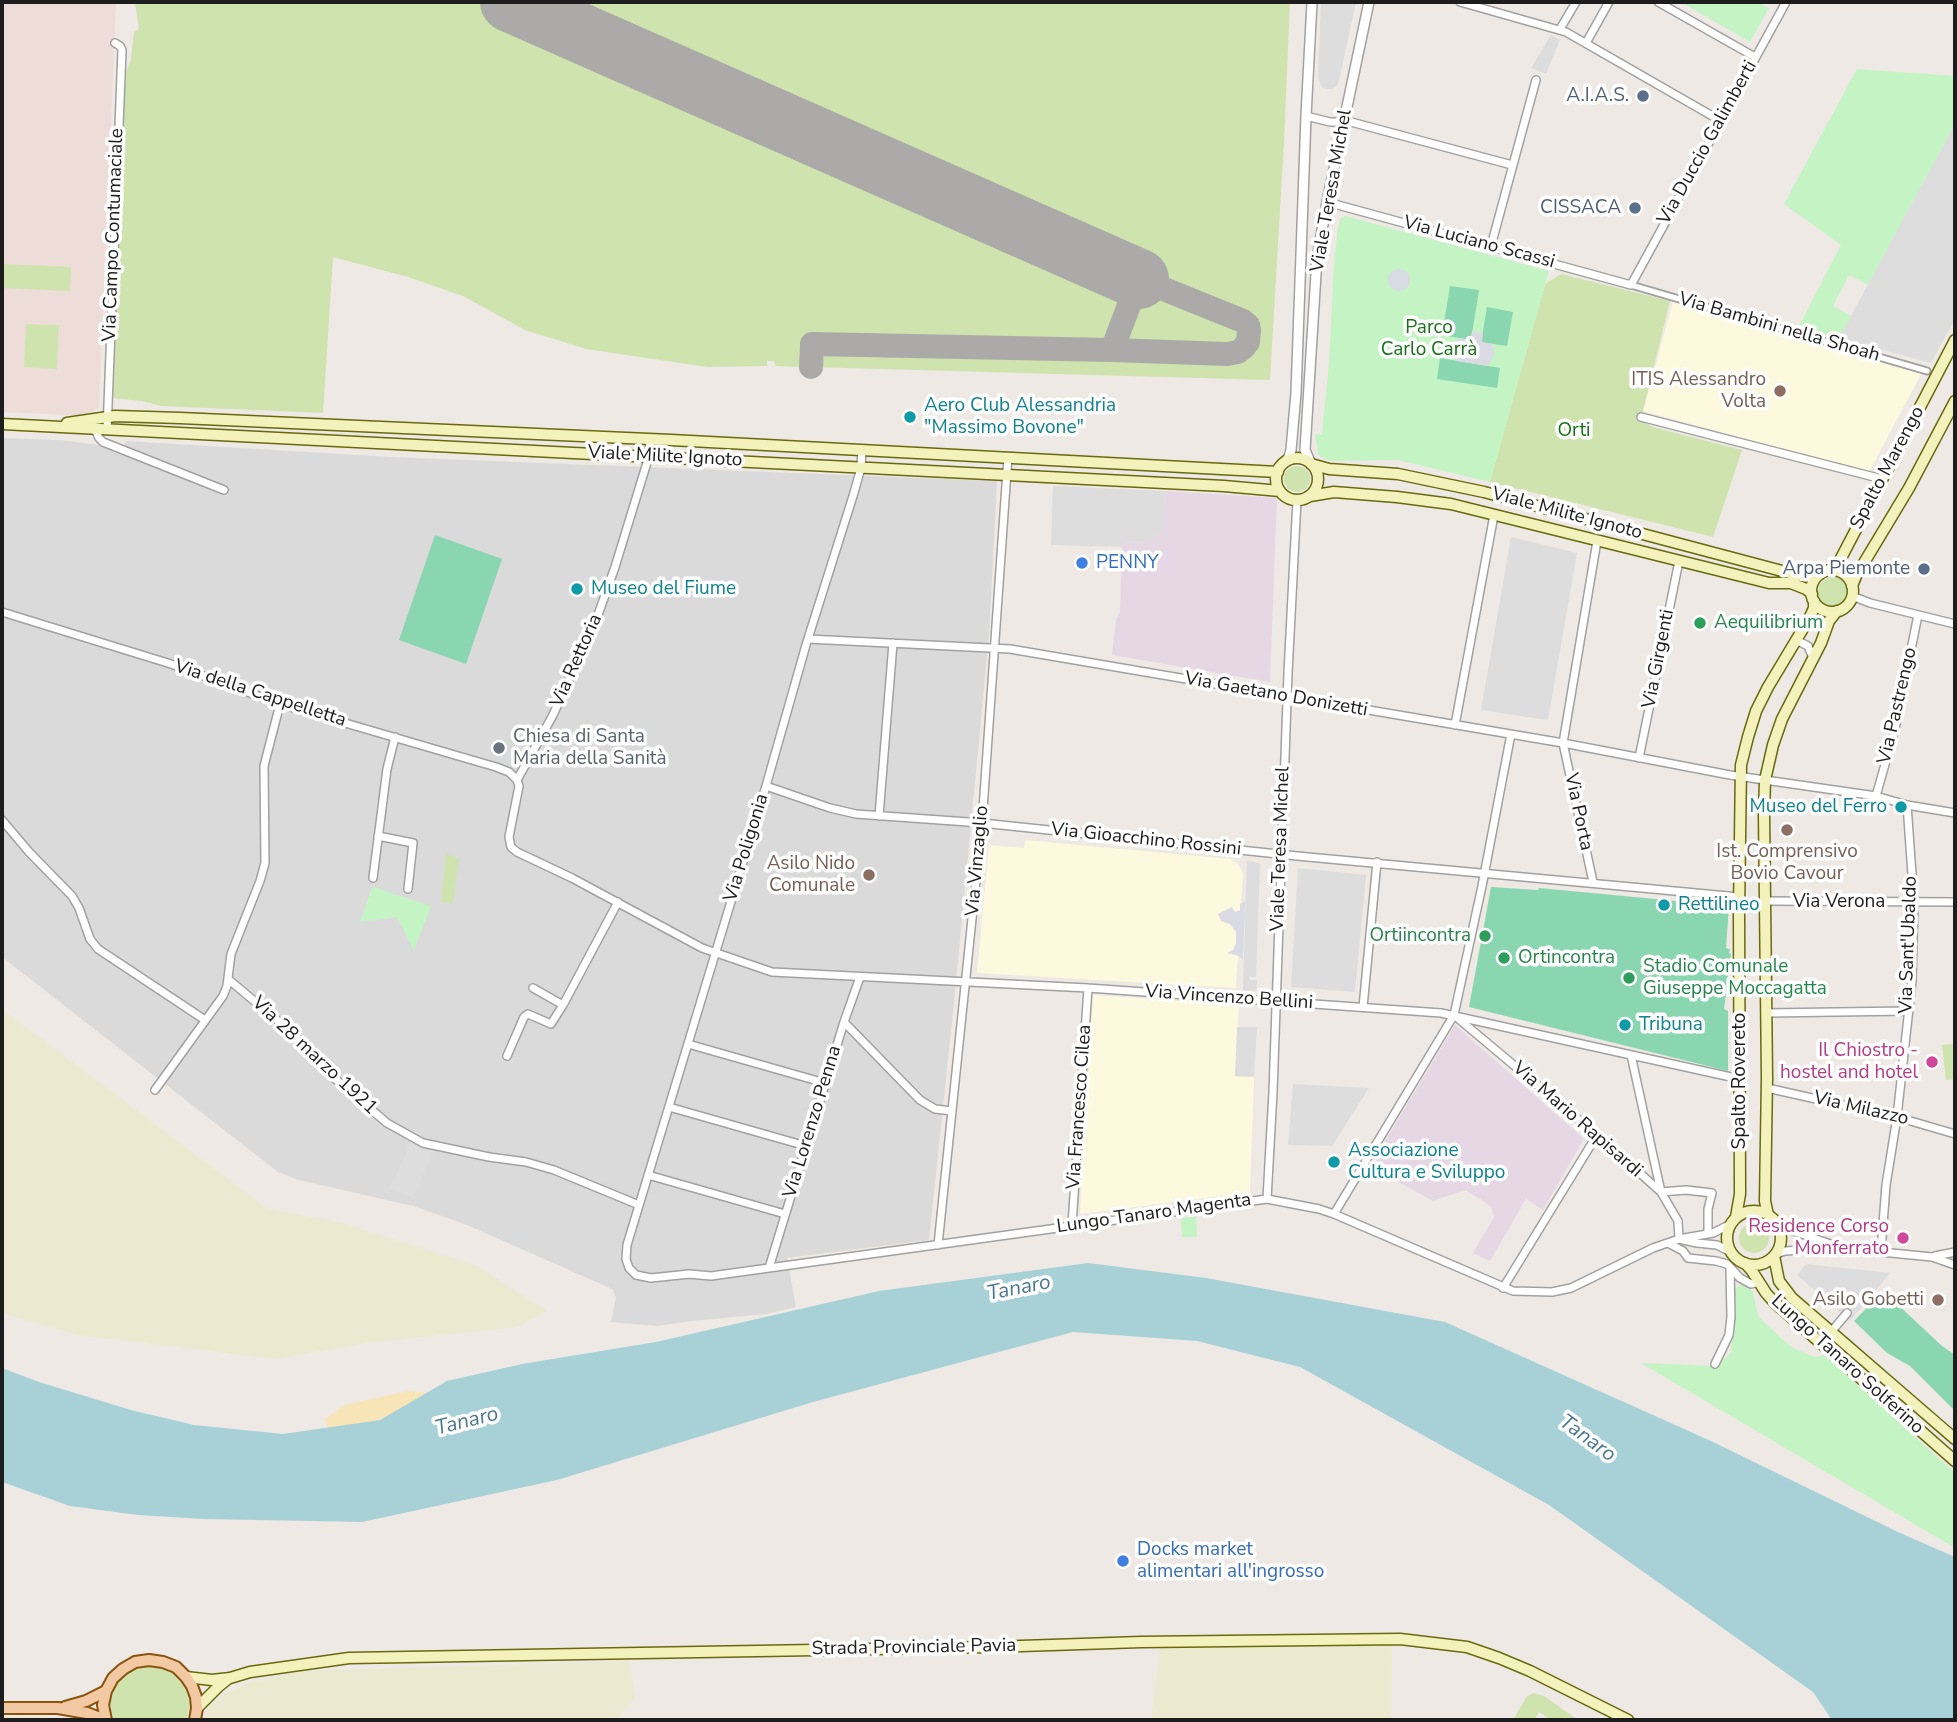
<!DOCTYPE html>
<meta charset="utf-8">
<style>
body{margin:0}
#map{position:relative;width:1957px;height:1722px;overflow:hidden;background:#eee9e4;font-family:"Nunito Sans",sans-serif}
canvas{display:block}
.frame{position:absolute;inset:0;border:4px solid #1d1d1d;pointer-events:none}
</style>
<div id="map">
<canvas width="1957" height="1722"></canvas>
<div class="frame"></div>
</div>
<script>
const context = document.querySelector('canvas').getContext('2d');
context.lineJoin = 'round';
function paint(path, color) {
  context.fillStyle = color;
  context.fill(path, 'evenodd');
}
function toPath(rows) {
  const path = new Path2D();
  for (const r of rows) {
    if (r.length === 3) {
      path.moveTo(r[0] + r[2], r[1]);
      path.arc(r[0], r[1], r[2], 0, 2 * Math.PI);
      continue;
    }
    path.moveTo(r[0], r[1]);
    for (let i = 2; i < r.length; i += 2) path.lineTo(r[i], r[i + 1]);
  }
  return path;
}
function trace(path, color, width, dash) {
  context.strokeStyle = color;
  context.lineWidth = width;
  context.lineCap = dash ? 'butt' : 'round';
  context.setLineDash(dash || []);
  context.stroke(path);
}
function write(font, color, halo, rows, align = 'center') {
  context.font = font + ' "Nunito Sans",sans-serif';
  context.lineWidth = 7;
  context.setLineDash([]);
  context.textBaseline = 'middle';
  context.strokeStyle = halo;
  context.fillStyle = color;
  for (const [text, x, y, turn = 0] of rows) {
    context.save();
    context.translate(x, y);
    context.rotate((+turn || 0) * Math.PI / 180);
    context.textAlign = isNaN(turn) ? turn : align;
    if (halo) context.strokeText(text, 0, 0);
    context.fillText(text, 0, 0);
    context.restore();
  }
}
paint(toPath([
 [2,438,61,440,98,445,121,455,126,441,391,457,997,481,989,635,955,993,929,1240,787,1258,796,1307,766,1314,692,1321,657,1326,611,1322,616,1297,612,1289,467,1225,413,1206,299,1180,278,1172,2,957]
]), '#dbdada');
paint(toPath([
 [1165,491,1277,498,1270,682,1112,655,1116,619,1120,612,1122,543,1148,542,1160,533,1163,526],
 [1455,1025,1584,1139,1543,1210,1526,1199,1490,1261,1473,1253,1494,1217,1491,1207,1485,1202,1465,1190,1433,1201,1370,1166]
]), '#e6d7e5');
paint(toPath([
 [1673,302,1923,371,1869,472,1643,411],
 [1025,840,1230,859,1238,864,1243,873,1236,988,977,973,989,845,1024,848],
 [1093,995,1239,1005,1235,1076,1254,1077,1250,1194,1229,1195,1080,1214]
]), '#fcf9df');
paint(toPath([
 [2,2,116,2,99,407,86,416,2,412]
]), '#eedcd8');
paint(toPath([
 [2,1009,268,1209,336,1221,477,1266,547,1311,517,1327,367,1343,276,1359,78,1335,2,1313],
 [1392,1644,1391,1720,1151,1720,1160,1648],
 [629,1661,635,1695,633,1701,615,1720,204,1720,207,1708,223,1695,248,1683,303,1671],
 [2,1716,85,1719,88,1720,2,1720]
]), '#ebead1');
paint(toPath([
 [135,2,1290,2,1284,141,1270,380,775,366,774,361,767,361,767,366,707,367,586,349,525,330,463,296,408,277,333,257,323,413,161,406,142,401,111,398,123,81,131,59,134,32,139,29],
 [2,264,71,267,70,291,2,288],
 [1561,274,1670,301,1641,419,1652,427,1742,450,1713,537,1490,482,1545,284],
 [26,324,59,325,57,369,24,367],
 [1297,479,13],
 [1833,592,15],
 [446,854,459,858,453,904,441,901],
 [1955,1044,1955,1079,1946,1080,1942,1045],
 [1754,1238,15],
 [144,1666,153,1666,170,1671,184,1685,190,1702,187,1720,113,1720,110,1704,115,1686,127,1673],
 [1534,1693,1544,1696,1578,1720,1551,1720,1539,1712,1534,1720,1513,1720,1527,1696]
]), '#cee3ae');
paint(toPath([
 [408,1391,427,1393,380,1420,328,1428,325,1419,345,1405]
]), '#f8e5b7');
paint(toPath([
 [1681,2,1757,2,1769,8,1750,42],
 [1857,69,1955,76,1955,130,1952,129,1868,285,1849,275,1833,306,1851,316,1839,338,1799,326,1841,245,1784,204],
 [1345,216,1549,271,1490,482,1398,460,1331,461,1321,457,1318,454,1315,434,1322,435,1329,363,1334,264,1338,227,1340,219],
 [372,887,431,906,414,951,397,917,360,922],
 [1196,1216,1197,1237,1182,1237,1181,1218],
 [1744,1283,1753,1292,1758,1316,1780,1337,1793,1348,1815,1357,1824,1355,1955,1473,1955,1548,1641,1363,1716,1366,1731,1353,1734,1289]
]), '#c5f4c4');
paint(toPath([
 [1450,286,1479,290,1471,340,1442,335],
 [1487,307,1513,312,1507,346,1481,342],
 [1440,358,1500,368,1497,388,1437,379],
 [435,535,502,559,466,664,399,640],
 [1491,887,1538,890,1539,888,1729,906,1726,948,1730,949,1729,953,1731,954,1724,1009,1728,1011,1728,1071,1469,1007],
 [1882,1292,1896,1303,1942,1346,1955,1355,1955,1411,1910,1366,1887,1353,1854,1321]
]), '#89d6b1');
paint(toPath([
 [1321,2,1356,2,1338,85,1332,89,1326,89,1322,87,1318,78],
 [1551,35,1560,40,1546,74,1531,68],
 [1952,129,1955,130,1955,319,1931,363,1839,338],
 [1053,486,1165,491,1163,526,1160,533,1148,542,1122,543,1122,547,1051,545],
 [1511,537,1577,553,1548,720,1481,710],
 [1247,861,1260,863,1256,977,1249,977,1250,980,1257,980,1256,991,1243,990],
 [1298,868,1366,875,1355,992,1291,987],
 [1237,1027,1257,1027,1254,1077,1235,1076],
 [1293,1084,1369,1088,1332,1146,1288,1145],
 [411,1142,434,1151,413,1198,390,1188],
 [1806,1264,1890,1273,1850,1321,1797,1275]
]), '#ddd');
paint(toPath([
 [1399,280,11],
 [1472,331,1483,333,1482,342,1493,344,1494,356,1488,366,1456,361,1454,358,1453,349,1457,340,1458,338,1470,340],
 [1245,901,1244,936,1243,960,1239,956,1227,953,1233,950,1236,944,1236,932,1230,924,1221,921,1218,914,1232,907,1235,912,1240,910,1240,904]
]), '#d9dae3');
paint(toPath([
 [1088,1263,1206,1278,1445,1322,1711,1441,1900,1533,1955,1557,1955,1720,1832,1720,1813,1692,1549,1505,1300,1367,1197,1341,1073,1332,813,1402,557,1480,362,1522,204,1519,138,1515,70,1506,2,1482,2,1368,39,1382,131,1410,194,1425,283,1434,380,1420,447,1381,522,1364,656,1342,879,1291]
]), '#a8d1d7');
trace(toPath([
 [811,367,812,344,1112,350,1227,354,1238,352,1243,348,1248,342,1249,331,1248,325,1243,321,1139,279,1112,350]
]), '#acaaa8', 24);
trace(toPath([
 [510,2,1139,279]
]), '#acaaa8', 60);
const pedestrian = toPath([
 [1631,285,1927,371]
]);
const minor = toPath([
 [1460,2,1566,32,1721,121],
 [1658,2,1755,57],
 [1560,29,1576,2],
 [1586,43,1609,2],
 [1306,116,1330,122,1351,122,1512,165],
 [1327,202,1631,285,1786,2],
 [1491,246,1536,80],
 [1641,417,1882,479],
 [95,429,99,438,103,442,224,490],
 [107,430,122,50,120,46,115,43],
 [862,449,861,468,853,496,806,645,766,786,627,1245,626,1259,629,1268,636,1275,651,1278,689,1274,711,1276,1267,1199,1319,1209,1334,1214,1513,1291,1552,1292,1571,1288,1653,1248,1679,1239,1678,1221,1661,1192,1597,1135,1454,1015],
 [1852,596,1870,603,1955,624],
 [2,612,171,664,280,704,496,767,509,772,517,780],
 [808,639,1010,649,1563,743,1730,775,1876,796,1907,805,1955,813],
 [1794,642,1800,642,1808,646,1813,658],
 [1455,725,1494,515],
 [1639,758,1679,561],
 [517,780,519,786,509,837,511,847,517,852,572,878,702,948,772,972,1088,988,1441,1013,1740,1079],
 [517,780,553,715,599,612,615,567,649,456,650,439],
 [766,786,830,808,856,814,982,823,1297,856,1739,897],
 [1876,796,1895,729,1918,615],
 [879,816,893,643],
 [2,820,29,852,72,896,79,908,90,939,98,949,205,1020],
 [378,836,413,843,408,889],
 [373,878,387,769,395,737],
 [1593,882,1563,743,1597,541],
 [1766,901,1955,902],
 [228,979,290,1031,333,1077,387,1123,423,1143,489,1157,526,1162,554,1170,639,1205],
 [533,988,563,1005,618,902],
 [1363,1007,1377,862],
 [1766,1013,1908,1011],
 [844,1022,920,1100,935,1109,952,1111],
 [688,1044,825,1083],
 [1631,1055,1661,1192],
 [507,1056,524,1017,528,1014,551,1024,563,1005],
 [1767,1088,1897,1117,1955,1134],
 [155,1090,223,996,227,986,231,954,260,881,265,863,264,766,280,704],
 [669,1107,806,1146],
 [648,1175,785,1214],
 [1661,1192,1686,1190,1712,1193,1708,1209,1708,1234],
 [1267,1199,1273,1092,1288,673,1297,500],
 [1334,1214,1454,1015,1482,886,1511,734],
 [1072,1225,1088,988],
 [1779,1226,1833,1245],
 [1668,1243,1683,1251,1688,1258,1716,1261,1727,1264,1740,1278,1751,1284,1759,1282],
 [938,1245,982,823,1008,457],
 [1881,1251,1886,1185,1897,1117,1912,981,1914,902,1907,805],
 [1731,1252,1717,1245,1697,1243,1679,1239,1713,1233,1731,1224],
 [1776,1254,1785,1251,1840,1248,1932,1257,1955,1265],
 [1935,1256,1955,1252],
 [769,1268,844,1022,860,977],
 [1503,1288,1597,1135],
 [1831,1332,1847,1313],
 [1715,1364,1729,1335,1731,1317,1730,1268]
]);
const tertiary = toPath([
 [1285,462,1289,457,1291,450,1296,393,1306,116,1312,2],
 [1311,464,1305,450,1317,258,1327,202,1369,2]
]);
const secondary = toPath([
 [67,423,115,416,180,418,671,440,1278,472],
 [2,424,1224,486,1280,491],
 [1297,479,21],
 [1311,464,1329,469,1398,474,1484,492,1801,576,1819,575],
 [1310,496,1334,492,1397,497,1451,504,1769,583,1791,583,1806,589,1812,594],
 [1832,591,21],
 [1831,571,1839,562,1955,340],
 [1852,586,1856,576,1909,488,1955,401],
 [1754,1238,27],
 [1768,1215,1765,1201,1767,1078,1764,814,1765,780,1773,745,1782,719,1821,643,1829,621,1837,611],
 [1736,1217,1740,1194,1739,913,1741,765,1748,737,1756,711,1768,687,1810,617,1814,608,1814,601],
 [1774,1256,1779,1281,1792,1298,1955,1439],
 [1745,1263,1752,1271,1766,1293,1774,1302,1955,1461],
 [186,1677,212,1680,230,1678,250,1672,349,1658,991,1647,1141,1642,1400,1639,1467,1647,1499,1658,1530,1671,1628,1720],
 [197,1708,219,1686,229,1678]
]);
const primary = toPath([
 [65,1707,86,1701,106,1691],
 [2,1708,58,1708,87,1713,105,1720],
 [106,1720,103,1705,106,1691,113,1678,123,1669,135,1662,149,1660,163,1662,176,1667,186,1677,192,1686,196,1697,197,1708,195,1720]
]);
trace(pedestrian, '#a1a1a1', 9);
trace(minor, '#a1a1a1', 10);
trace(tertiary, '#a1a1a1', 12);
trace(secondary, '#696a0e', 13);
trace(primary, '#89540d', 14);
trace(pedestrian, '#fff', 5);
trace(minor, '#fff', 7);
trace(tertiary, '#fff', 9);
trace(secondary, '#f3f1bc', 10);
trace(primary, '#f3c9a3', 10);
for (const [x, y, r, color] of [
 [1643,96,7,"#5c6f8a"],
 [1635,208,7,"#5c6f8a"],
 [1780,391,7,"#8d6e63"],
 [910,417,7,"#0f9aa8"],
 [1082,563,7,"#3f7fe0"],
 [1924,569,7,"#5c6f8a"],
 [577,589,7,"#0f9aa8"],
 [1700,623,7,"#2e9e5b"],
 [499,748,7,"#6b7280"],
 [1901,807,7,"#0f9aa8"],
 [1787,830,7,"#8d6e63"],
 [869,875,7,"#8d6e63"],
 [1664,905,7,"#0f9aa8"],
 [1485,936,7,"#2e9e5b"],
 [1504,958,7,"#2e9e5b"],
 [1629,978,7,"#2e9e5b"],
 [1625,1025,7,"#0f9aa8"],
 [1932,1062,7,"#d1479c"],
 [1334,1162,7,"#0f9aa8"],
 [1903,1238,7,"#d1479c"],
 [1938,1300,7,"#8d6e63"],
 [1123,1561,7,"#3f7fe0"]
]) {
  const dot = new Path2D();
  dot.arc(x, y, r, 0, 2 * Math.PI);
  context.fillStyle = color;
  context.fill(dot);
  trace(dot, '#fff', 2.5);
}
write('19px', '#4e5e75', '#fff', [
 ["A.I.A.S.",1629,96],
 ["CISSACA",1621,208],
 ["Arpa Piemonte",1910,569]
], 'right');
write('19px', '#1d1d1d', '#fff', [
 ["Via Duccio Galimberti",1708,143,-61],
 ["Viale Teresa Michel",1332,191,-80],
 ["Via Campo Contumaciale",114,235,-88],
 ["Via Luciano Scassi",1479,243,15],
 ["Via Bambini nella Shoah",1779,328,16],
 ["Viale Milite Ignoto",665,457,3],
 ["Spalto Marengo",1888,468,-62],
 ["Viale Milite Ignoto",1567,514,15],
 ["Via Girgenti",1659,659,-79],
 ["Via Rettoria",577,661,-66],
 ["Via della Cappelletta",260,694,18],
 ["Via Gaetano Donizetti",1276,695,10],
 ["Via Pastrengo",1898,706,-77],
 ["Via Porta",1578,812,78],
 ["Via Gioacchino Rossini",1146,840,6],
 ["Via Poligonia",747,848,-73],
 ["Viale Teresa Michel",1281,849,-88],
 ["Via Vinzaglio",978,861,-85],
 ["Via Verona",1839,902],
 ["Via Sant'Ubaldo",1909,945,-88],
 ["Via Vincenzo Bellini",1229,998,4],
 ["Via 28 marzo 1921",314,1056,43],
 ["Spalto Rovereto",1740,1081,-90],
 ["Via Francesco Cilea",1080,1107,-86],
 ["Via Milazzo",1861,1109,13],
 ["Via Mario Rapisardi",1577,1120,41],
 ["Via Lorenzo Penna",813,1122,-73],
 ["Lungo Tanaro Magenta",1154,1214,-8],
 ["Lungo Tanaro Solferino",1847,1365,42],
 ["Strada Provinciale Pavia",914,1648,-1]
]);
write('19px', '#167215', '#fff', [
 ["Parco",1429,328],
 ["Carlo Carrà",1429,350],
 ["Orti",1574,431]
]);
write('19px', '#785e54', '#fff', [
 ["ITIS Alessandro",1766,380],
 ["Volta",1766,402],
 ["Ist. Comprensivo",1787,852,"center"],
 ["Bovio Cavour",1787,874,"center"],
 ["Asilo Nido",855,864],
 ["Comunale",855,886],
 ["Asilo Gobetti",1924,1300]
], 'right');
write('19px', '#0d838f', '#fff', [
 ["Aero Club Alessandria",924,406],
 ["\"Massimo Bovone\"",924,428],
 ["Museo del Fiume",591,589],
 ["Museo del Ferro",1887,807,"right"],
 ["Rettilineo",1678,905],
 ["Tribuna",1639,1025],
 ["Associazione",1348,1151],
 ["Cultura e Sviluppo",1348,1173]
], 'left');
write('19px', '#366cbe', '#fff', [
 ["PENNY",1096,563],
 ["Docks market",1137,1550],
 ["alimentari all'ingrosso",1137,1572]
], 'left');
write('19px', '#27864d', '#fff', [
 ["Aequilibrium",1714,623],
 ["Ortiincontra",1471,936,"right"],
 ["Ortincontra",1518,958],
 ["Stadio Comunale",1643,967],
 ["Giuseppe Moccagatta",1643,989]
], 'left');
write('19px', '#5b616d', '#fff', [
 ["Chiesa di Santa",513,737],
 ["Maria della Sanità",513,759]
], 'left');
write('19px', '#b23c85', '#fff', [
 ["Il Chiostro -",1918,1051],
 ["hostel and hotel",1918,1073],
 ["Residence Corso",1889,1227],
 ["Monferrato",1889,1249]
], 'right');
write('italic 21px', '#4c7895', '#fff', [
 ["Tanaro",1019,1289,-11],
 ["Tanaro",467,1422,-14],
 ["Tanaro",1587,1439,36]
]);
</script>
